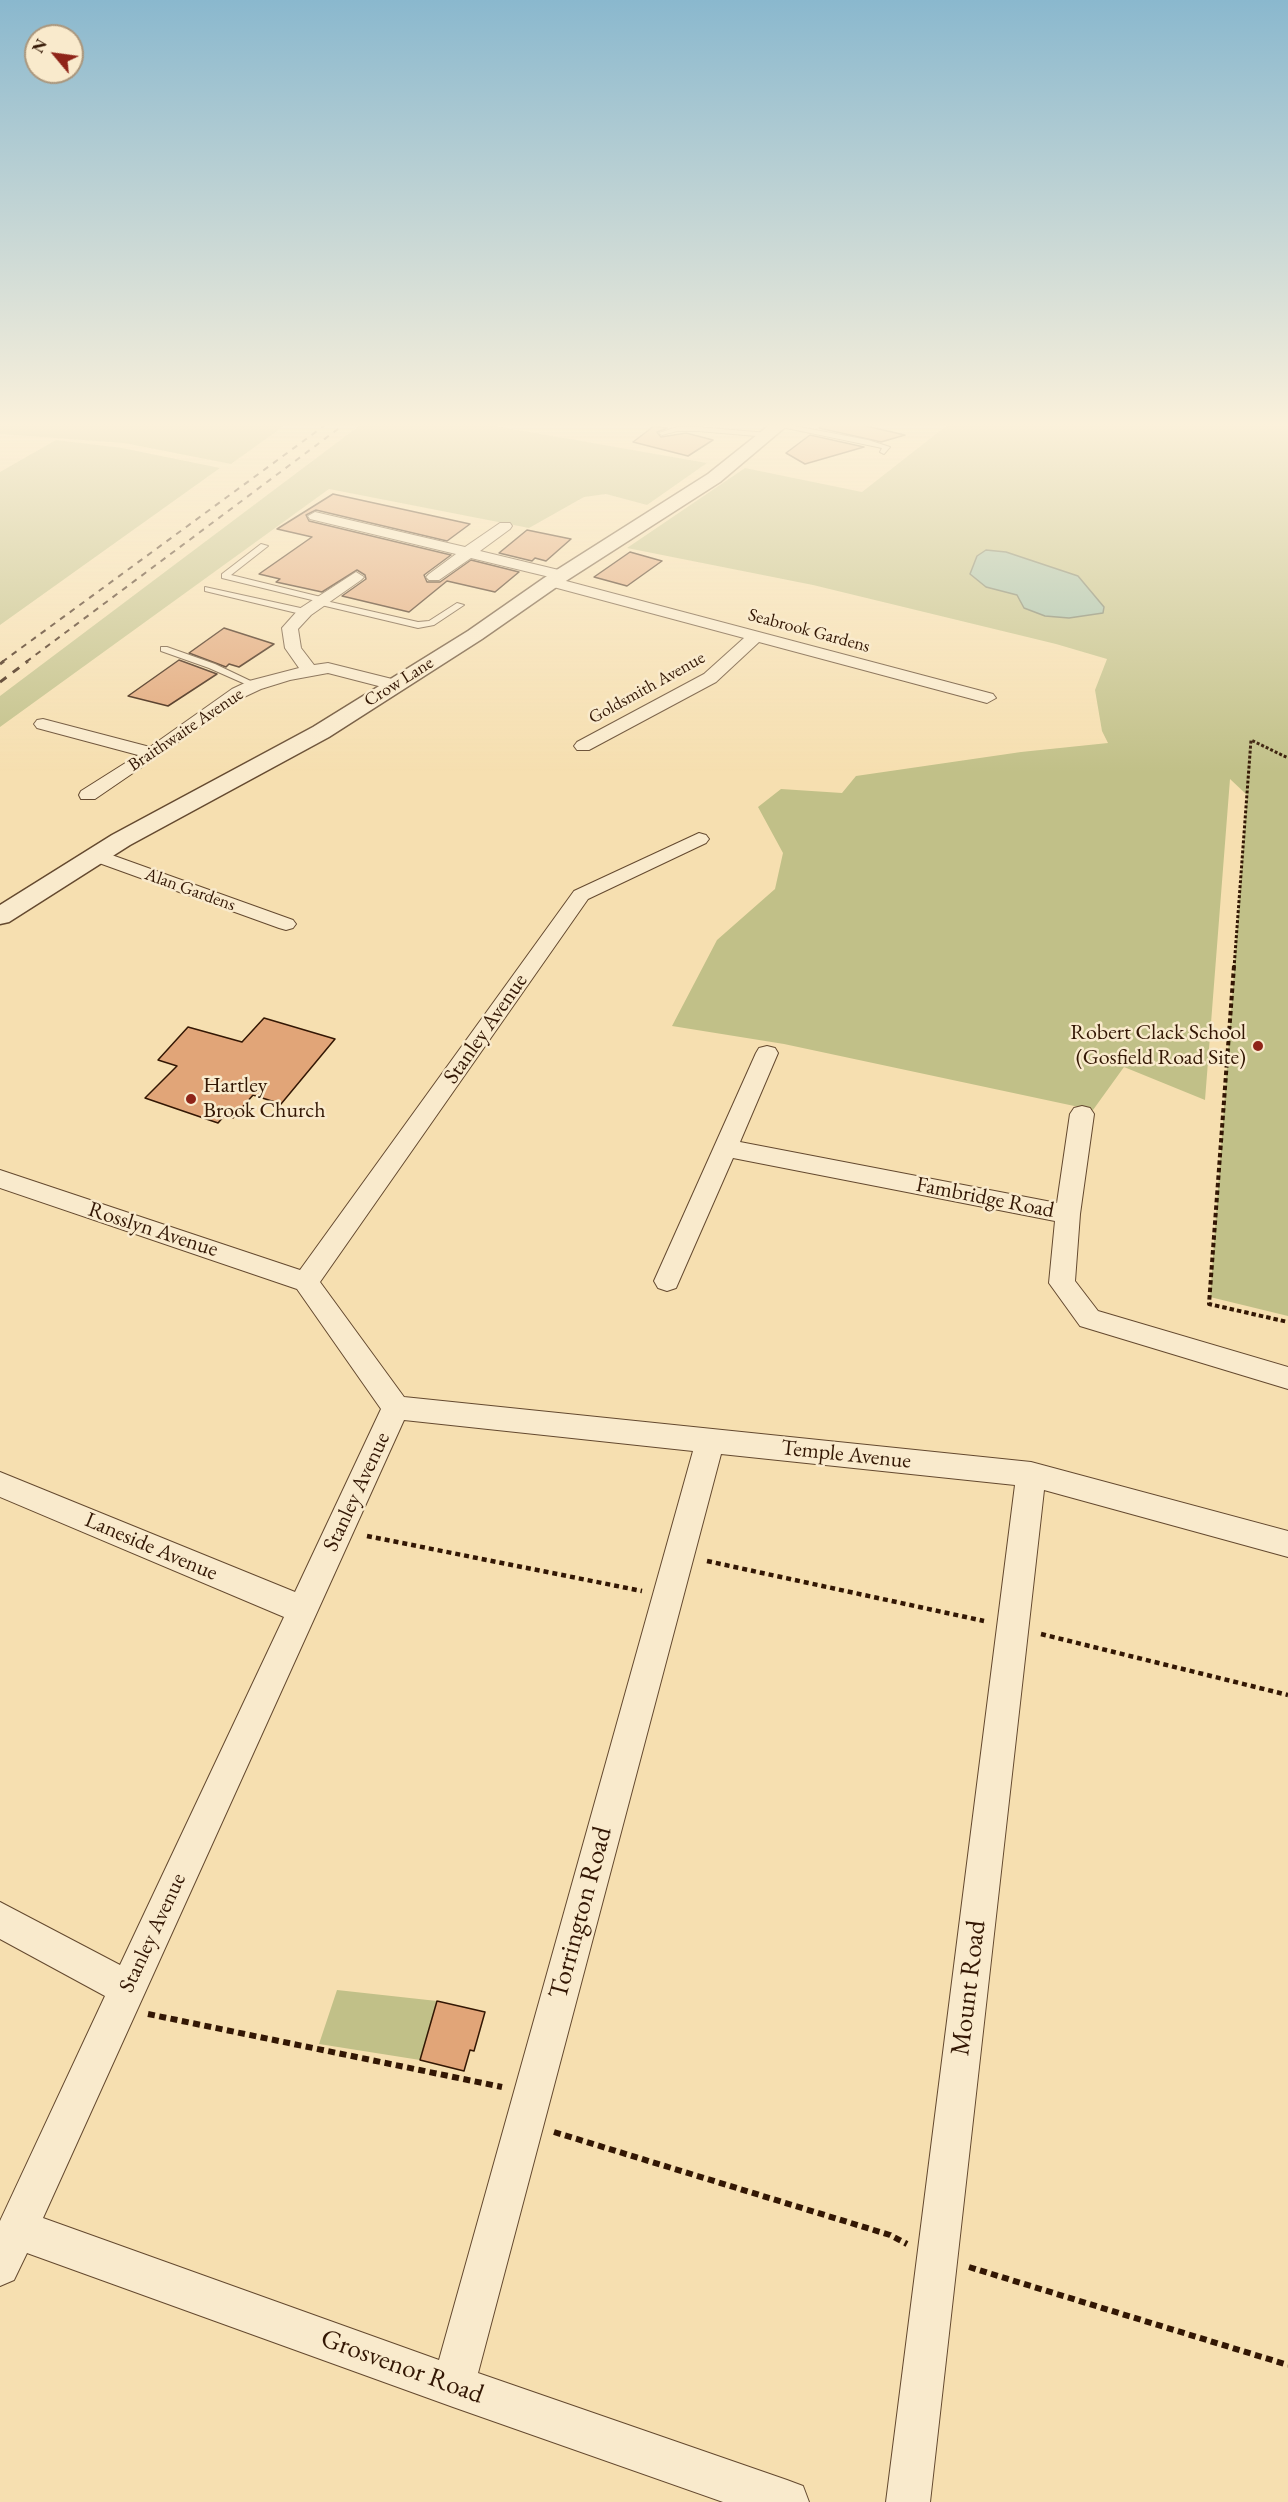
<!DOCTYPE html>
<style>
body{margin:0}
#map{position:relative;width:1288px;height:2502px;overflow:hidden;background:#f6dfb0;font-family:"EB Garamond",serif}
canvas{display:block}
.north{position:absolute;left:24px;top:24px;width:60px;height:60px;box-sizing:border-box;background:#f9eacc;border:2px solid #aa967c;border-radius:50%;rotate:299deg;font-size:16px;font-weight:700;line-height:24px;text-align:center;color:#331704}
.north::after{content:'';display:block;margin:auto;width:21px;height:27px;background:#8f2418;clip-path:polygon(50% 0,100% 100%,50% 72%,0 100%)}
</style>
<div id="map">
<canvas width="1288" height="2502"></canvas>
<div class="north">N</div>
</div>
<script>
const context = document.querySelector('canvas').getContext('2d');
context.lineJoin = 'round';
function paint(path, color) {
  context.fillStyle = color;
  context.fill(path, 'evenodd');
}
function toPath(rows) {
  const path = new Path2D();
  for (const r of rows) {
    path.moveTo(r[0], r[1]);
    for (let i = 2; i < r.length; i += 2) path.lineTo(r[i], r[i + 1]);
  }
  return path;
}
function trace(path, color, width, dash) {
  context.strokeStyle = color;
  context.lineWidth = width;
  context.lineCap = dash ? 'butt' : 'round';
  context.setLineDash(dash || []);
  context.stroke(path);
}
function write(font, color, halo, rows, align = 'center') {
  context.font = font + ' "EB Garamond",serif';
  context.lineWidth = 5;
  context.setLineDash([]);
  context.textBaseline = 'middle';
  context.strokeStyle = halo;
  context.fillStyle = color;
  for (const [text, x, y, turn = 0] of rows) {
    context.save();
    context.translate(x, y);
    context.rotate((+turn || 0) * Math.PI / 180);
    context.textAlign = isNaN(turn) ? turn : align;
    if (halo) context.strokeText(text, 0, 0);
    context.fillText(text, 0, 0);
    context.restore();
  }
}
paint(toPath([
 [0,423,288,423,231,464,124,443,0,434],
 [363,423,478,423,707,463,647,505,606,494,584,497,529,528,329,489,0,727,0,696],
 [950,423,1288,423,1288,1316,1210,1297,1247,795,1230,779,1205,1100,1124,1067,1093,1110,784,1044,672,1026,717,940,775,889,783,853,758,807,781,789,842,793,856,776,1021,752,1108,743,1102,731,1095,690,1107,659,1056,644,813,585,627,548,745,468,862,492],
 [56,440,122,448,220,468,0,625,0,472],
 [337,1990,437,2001,420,2060,319,2044]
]), '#c1c088');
const water = toPath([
 [986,550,1006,552,1078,576,1104,607,1103,613,1069,618,1045,616,1024,608,1017,595,986,587,970,574,977,556,986,550]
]);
paint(water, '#9dbda8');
trace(water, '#737b66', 1.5);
const building = toPath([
 [826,423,853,423,905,435,881,442,819,428,826,423],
 [654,426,667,428,657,432,661,437,686,433,713,440,688,456,633,442,654,426],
 [810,435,864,447,805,464,786,453,810,435],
 [333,494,470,524,447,541,316,510,306,515,309,521,451,555,424,575,427,582,440,582,471,560,519,572,495,592,447,581,409,612,342,596,366,579,365,575,357,570,322,592,276,582,280,579,259,574,312,537,277,529,333,494],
 [527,530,571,539,546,561,535,558,532,561,499,553,527,530],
 [630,552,662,561,627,586,594,577,630,552],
 [224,628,274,644,239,667,229,664,226,667,189,653,224,628],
 [179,660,217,674,168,706,128,696,179,660],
 [264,1018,335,1039,281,1104,253,1095,233,1118,225,1115,218,1123,145,1098,177,1066,158,1060,188,1027,242,1042,264,1018],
 [437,2001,485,2012,474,2051,470,2050,464,2071,420,2060,437,2001]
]);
paint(building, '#e1a578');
trace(building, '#331704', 1.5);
const service = toPath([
 [779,423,868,440,890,447,884,454,880,452,882,448,777,426,779,423],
 [677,427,698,427,768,433,771,435,768,437,698,431,677,431,662,435,659,433,677,427],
 [261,544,268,546,231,575,325,598,326,601,418,622,429,621,457,603,464,605,434,625,418,628,317,604,316,601,222,578,222,574,261,544],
 [205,587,305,609,309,612,305,615,205,591,205,587],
 [161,647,167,647,215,664,259,685,252,687,209,668,161,651,161,647]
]);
const minor = toPath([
 [315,512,465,547,500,523,510,523,512,526,510,529,480,551,567,572,570,575,562,580,471,558,439,580,429,580,426,577,429,574,456,554,310,519,308,516,315,512],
 [356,572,364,577,361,580,311,615,298,629,301,648,314,665,328,663,400,681,402,685,400,689,394,690,328,673,290,680,261,689,244,697,95,799,81,799,79,795,81,791,138,755,37,728,34,724,37,720,43,719,150,747,232,689,249,681,299,668,285,648,282,628,299,609,356,572],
 [551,577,993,694,996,698,987,703,759,642,716,682,589,750,577,750,574,746,577,742,704,674,744,638,546,585,543,582,546,579,551,577],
 [699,833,706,835,709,839,706,843,588,899,320,1282,404,1397,1031,1462,1288,1531,1288,1557,1044,1490,930,2502,886,2502,1015,1485,721,1454,478,2373,787,2480,803,2486,809,2502,723,2502,453,2407,27,2253,14,2280,0,2286,0,2221,105,1996,0,1939,0,1902,120,1965,284,1617,0,1497,0,1472,295,1592,381,1409,297,1289,0,1188,0,1170,300,1270,574,891,699,833],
 [404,1420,693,1451,439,2360,43,2218,404,1420],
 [95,849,293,920,296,924,293,928,286,930,279,928,88,859,85,855,88,851,95,849],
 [767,1046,775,1048,778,1053,740,1142,1057,1203,1070,1114,1074,1108,1082,1106,1090,1108,1094,1114,1080,1214,1075,1281,1098,1311,1288,1367,1288,1389,1080,1326,1049,1283,1055,1221,733,1158,676,1288,667,1291,658,1288,654,1281,756,1053,759,1048,767,1046]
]);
const tertiary = toPath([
 [772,423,790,423,720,482,558,586,482,639,329,737,130,845,9,922,0,924,0,905,112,835,313,727,468,631,544,578,708,474,772,423]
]);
trace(service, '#64492f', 2);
trace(minor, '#64492f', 2);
trace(tertiary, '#64492f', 3);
trace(toPath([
 [1234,968,1251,740,1288,758]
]), '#331704', 3, [3, 2]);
trace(toPath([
 [1234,966,1209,1304,1288,1322]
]), '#331704', 4, [4.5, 3]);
trace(toPath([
 [367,1536,642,1591],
 [707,1561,984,1621],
 [1041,1634,1288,1695]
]), '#331704', 4.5, [5, 4]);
trace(toPath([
 [148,2014,502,2087],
 [554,2132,890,2235,907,2244],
 [969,2267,1288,2365]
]), '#331704', 6, [7, 4.5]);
paint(service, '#f9eacc');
paint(minor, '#f9eacc');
paint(tertiary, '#f9eacc');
trace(toPath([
 [2,662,328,423],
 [26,662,346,423]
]), '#331704', 2, [6, 6]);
trace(toPath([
 [0,664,4,661],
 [0,682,28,661]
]), '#331704', 3, [8, 8]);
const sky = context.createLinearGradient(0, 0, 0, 773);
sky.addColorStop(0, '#8ab8ce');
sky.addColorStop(0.55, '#fbf1db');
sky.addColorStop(1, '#fbf1db00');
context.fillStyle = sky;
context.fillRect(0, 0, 1288, 773);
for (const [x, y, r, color] of [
 [1258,1046,6,"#8f2418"],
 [191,1099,6,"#8f2418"]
]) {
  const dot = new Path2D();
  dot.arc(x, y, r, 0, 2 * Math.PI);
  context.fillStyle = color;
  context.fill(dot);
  trace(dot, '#f9eacc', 2);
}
write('18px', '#331704', '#f9eacc', [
 ["Seabrook Gardens",809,631,15],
 ["Crow Lane",399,682,-32],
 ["Goldsmith Avenue",647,688,-29],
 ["Braithwaite Avenue",186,730,-34],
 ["Alan Gardens",190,890,20]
]);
write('22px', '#331704', '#f9eacc', [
 ["Stanley Avenue",486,1029,-55],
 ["Fambridge Road",985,1198,11],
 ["Rosslyn Avenue",153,1230,18],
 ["Temple Avenue",846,1455,6],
 ["Stanley Avenue",357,1492,-65],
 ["Laneside Avenue",151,1547,23],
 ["Stanley Avenue",153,1933,-65]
]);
write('22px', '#331704', '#f9eacc', [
 ["Robert Clack School",1246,1033],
 ["(Gosfield Road Site)",1246,1058],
 ["Hartley",203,1086,"left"],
 ["Brook Church",203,1111,"left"]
], 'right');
write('27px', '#331704', '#f9eacc', [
 ["Torrington Road",581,1913,-75],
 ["Mount Road",969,1988,-83],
 ["Grosvenor Road",402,2367,20]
]);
</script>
